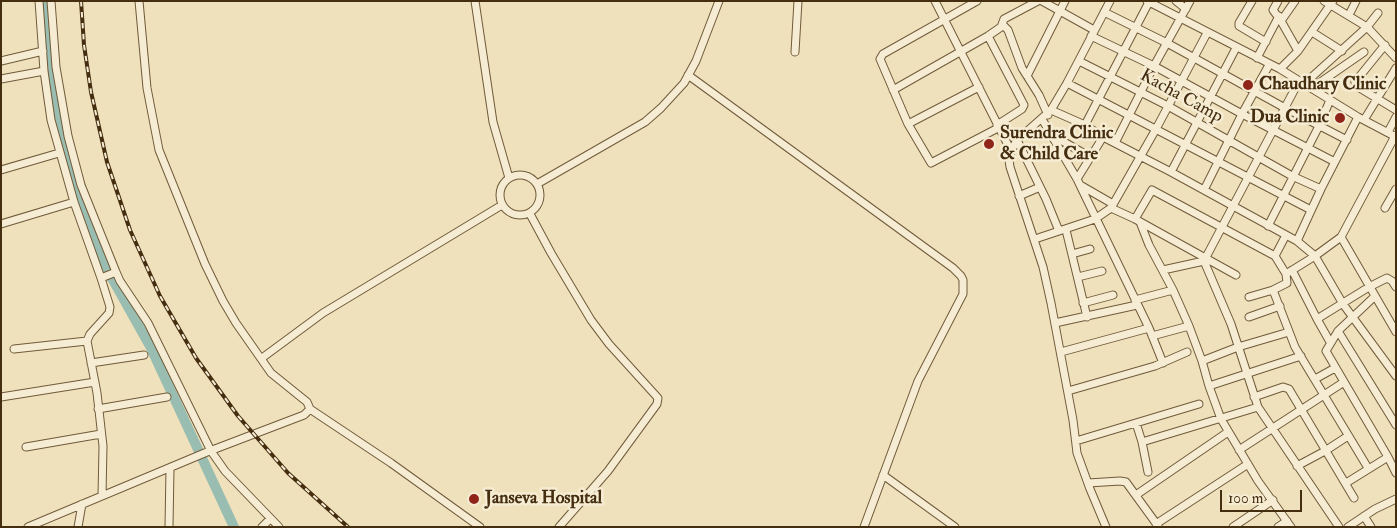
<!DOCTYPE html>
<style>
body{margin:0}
#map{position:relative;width:1397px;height:528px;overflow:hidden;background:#efe1bb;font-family:"IM FELL Double Pica",serif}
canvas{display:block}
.frame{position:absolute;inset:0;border:2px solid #452d0f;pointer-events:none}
.scale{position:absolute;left:1220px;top:490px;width:82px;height:22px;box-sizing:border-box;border:2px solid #452d0f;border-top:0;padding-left:6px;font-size:15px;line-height:18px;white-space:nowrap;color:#452d0f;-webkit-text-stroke:4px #f5ecd3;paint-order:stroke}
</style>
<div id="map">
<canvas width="1397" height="528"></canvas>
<div class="frame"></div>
<div class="scale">100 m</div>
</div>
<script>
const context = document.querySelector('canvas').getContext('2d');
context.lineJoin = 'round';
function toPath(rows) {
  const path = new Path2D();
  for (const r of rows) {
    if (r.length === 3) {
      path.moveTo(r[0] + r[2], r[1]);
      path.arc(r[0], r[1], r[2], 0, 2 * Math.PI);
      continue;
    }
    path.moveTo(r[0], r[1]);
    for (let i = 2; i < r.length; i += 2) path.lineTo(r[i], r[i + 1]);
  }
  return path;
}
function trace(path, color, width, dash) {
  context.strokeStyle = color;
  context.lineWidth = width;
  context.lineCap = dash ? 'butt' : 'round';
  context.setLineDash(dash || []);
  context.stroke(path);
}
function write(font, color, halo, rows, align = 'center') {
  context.font = font + ' "IM FELL Double Pica",serif';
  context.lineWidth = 5;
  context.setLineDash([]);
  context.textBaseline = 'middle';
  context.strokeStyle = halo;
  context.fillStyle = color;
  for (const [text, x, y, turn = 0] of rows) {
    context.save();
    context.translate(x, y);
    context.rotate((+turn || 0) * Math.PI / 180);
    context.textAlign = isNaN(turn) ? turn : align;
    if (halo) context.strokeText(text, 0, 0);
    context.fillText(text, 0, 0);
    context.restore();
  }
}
trace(toPath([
 [46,1,54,91,61,132,76,190,103,262,150,346,234,527]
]), '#9abdb2', 10);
const minor = toPath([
 [39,1,44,71,51,120,74,202,101,278,110,307,109,313,90,334,87,341,97,393,103,446,102,496],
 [51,1,56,67,68,136,81,185,116,272,120,281,148,323,211,451,225,471,279,527],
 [139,1,147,88,159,150,205,264,223,301,236,323,271,373,307,402,310,409,391,463,480,527],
 [475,1,493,122,509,178],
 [935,1,1011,151],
 [977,1,883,54,880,59,908,124,931,163,998,128],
 [1042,1,1094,30],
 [1147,1,1280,69,1358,117,1396,137],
 [1176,1,1186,9],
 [1252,1,1239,23,1239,26,1266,42],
 [1278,1,1273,10,1281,21,1298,51],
 [1324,1,1367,27,1396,58],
 [1104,12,1167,43,1285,108,1347,140],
 [1349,15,1356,1],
 [1281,21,1295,1],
 [1003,25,1008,30,1022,68,1039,95,1048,115],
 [1312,32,1342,51],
 [988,36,1024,105,1022,109,997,125],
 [1091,36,1154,66,1242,114,1335,162],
 [1385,45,1355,82,1358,87,1396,110],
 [795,52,798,1],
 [1257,58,1279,16],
 [1,61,43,51],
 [1079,61,1168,106,1292,176,1321,189],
 [1280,69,1298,51,1333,1],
 [688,75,953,268,961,276,963,280,963,294,918,381,864,527],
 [1027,76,1065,1],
 [1,79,44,71],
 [1299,81,1204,261,1231,324,1258,407,1339,527],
 [1067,83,1311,210],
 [1304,84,1367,27,1378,13],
 [1312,88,1364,52],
 [893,90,988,36,1001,27,1004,19,1038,1],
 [1051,110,1085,125,1103,137,1171,172,1297,241,1315,256,1343,304,1396,376],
 [1042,119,1077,179,1149,328,1163,363],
 [1364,120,1396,68],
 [908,124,979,87],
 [1085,125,1149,2],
 [1388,132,1396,117],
 [1052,135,1090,157],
 [1017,140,1046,199,1059,231],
 [1115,143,1154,66,1190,1],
 [1,170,59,153],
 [1171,172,1236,48],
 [520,195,20],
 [1077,179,1103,137],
 [537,184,645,122,661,108,684,83,696,61,719,1],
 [1080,185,1113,204],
 [1204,190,1242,114,1269,65],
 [1019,196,1040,187],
 [1111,208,1135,219,1236,275],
 [1385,208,1396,189],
 [530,214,551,253,591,320,609,344,658,398,657,404,608,471,559,527],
 [1135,219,1152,190,1275,256,1286,274,1287,283,1273,290,1249,297],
 [1140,222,1149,245,1173,290,1189,326,1202,361,1209,386,1221,419,1258,481,1291,527],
 [1,224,74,202],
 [1268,226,1319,126,1330,100],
 [1066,230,1087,317],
 [1341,237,1396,332],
 [1035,239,1095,219,1111,208,1156,129,1207,33],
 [1297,241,1321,189,1358,117],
 [1072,254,1090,249],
 [1275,256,1286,235],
 [1163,270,1204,261],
 [1292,270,1317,319,1330,342],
 [1286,274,1315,256,1341,237,1395,136],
 [1078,277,1102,271],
 [101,278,116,272],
 [1273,290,1295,347,1368,468],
 [1374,297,1338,331,1326,351,1388,457,1396,473],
 [1135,300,1173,290],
 [1083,303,1113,295],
 [1249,317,1280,306],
 [1317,319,1369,287,1387,278,1392,281,1396,287],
 [1055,323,1137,305],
 [1338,331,1396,425],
 [1152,336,1189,326],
 [14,349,87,341],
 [1061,352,1149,328],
 [262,358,323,313,502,205],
 [1202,361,1238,347,1289,332],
 [91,363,144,355],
 [1315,379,1335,368],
 [1209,386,1301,356],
 [1068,391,1155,366,1187,352],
 [1,397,95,382],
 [1254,397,1283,387,1289,389,1354,498],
 [98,409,167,397],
 [1136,423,1142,442,1258,407],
 [1076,441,1199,404],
 [1142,442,1148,472],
 [26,447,101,434],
 [1239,450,1344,382],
 [1297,466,1325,451,1348,436],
 [883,475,955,527],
 [1088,483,1120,481,1126,482,1158,526],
 [1346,483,1388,457],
 [1136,495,1228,432],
 [1364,516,1371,527],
 [1156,524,1248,464],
 [28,527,207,452,304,415,310,409],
 [78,527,82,504],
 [169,527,170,468],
 [262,527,270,519],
 [1106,527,1090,489,1077,453,1073,420,1051,303,1043,267,1010,167,1009,160,1011,151,1017,140,1051,110,1067,83,1110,1],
 [1233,527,1273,500],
 [1278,527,1287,521],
 [1348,527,1375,509,1396,499]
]);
trace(minor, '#705a3a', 9);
trace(minor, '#f5ecd3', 7);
const rail = toPath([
 [81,1,84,45,91,92,107,162,130,230,160,296,196,358,238,416,288,473,348,527]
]);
trace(rail, '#452d0f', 4);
trace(rail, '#f5ecd3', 2, [5.5]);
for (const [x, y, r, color] of [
 [1248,85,6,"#8f2418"],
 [1340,118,6,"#8f2418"],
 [989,144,6,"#8f2418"],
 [474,499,6,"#8f2418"]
]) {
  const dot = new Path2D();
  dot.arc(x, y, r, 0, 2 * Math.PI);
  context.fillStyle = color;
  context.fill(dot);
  trace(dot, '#f5ecd3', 2);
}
write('bold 18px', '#452d0f', '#f5ecd3', [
 ["Chaudhary Clinic",1259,85],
 ["Dua Clinic",1329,118,"right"],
 ["Surendra Clinic",1000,134],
 ["& Child Care",1000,155],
 ["Janseva Hospital",485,499]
], 'left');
write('18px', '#452d0f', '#f5ecd3', [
 ["Kacha Camp",1181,97,29]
]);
</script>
